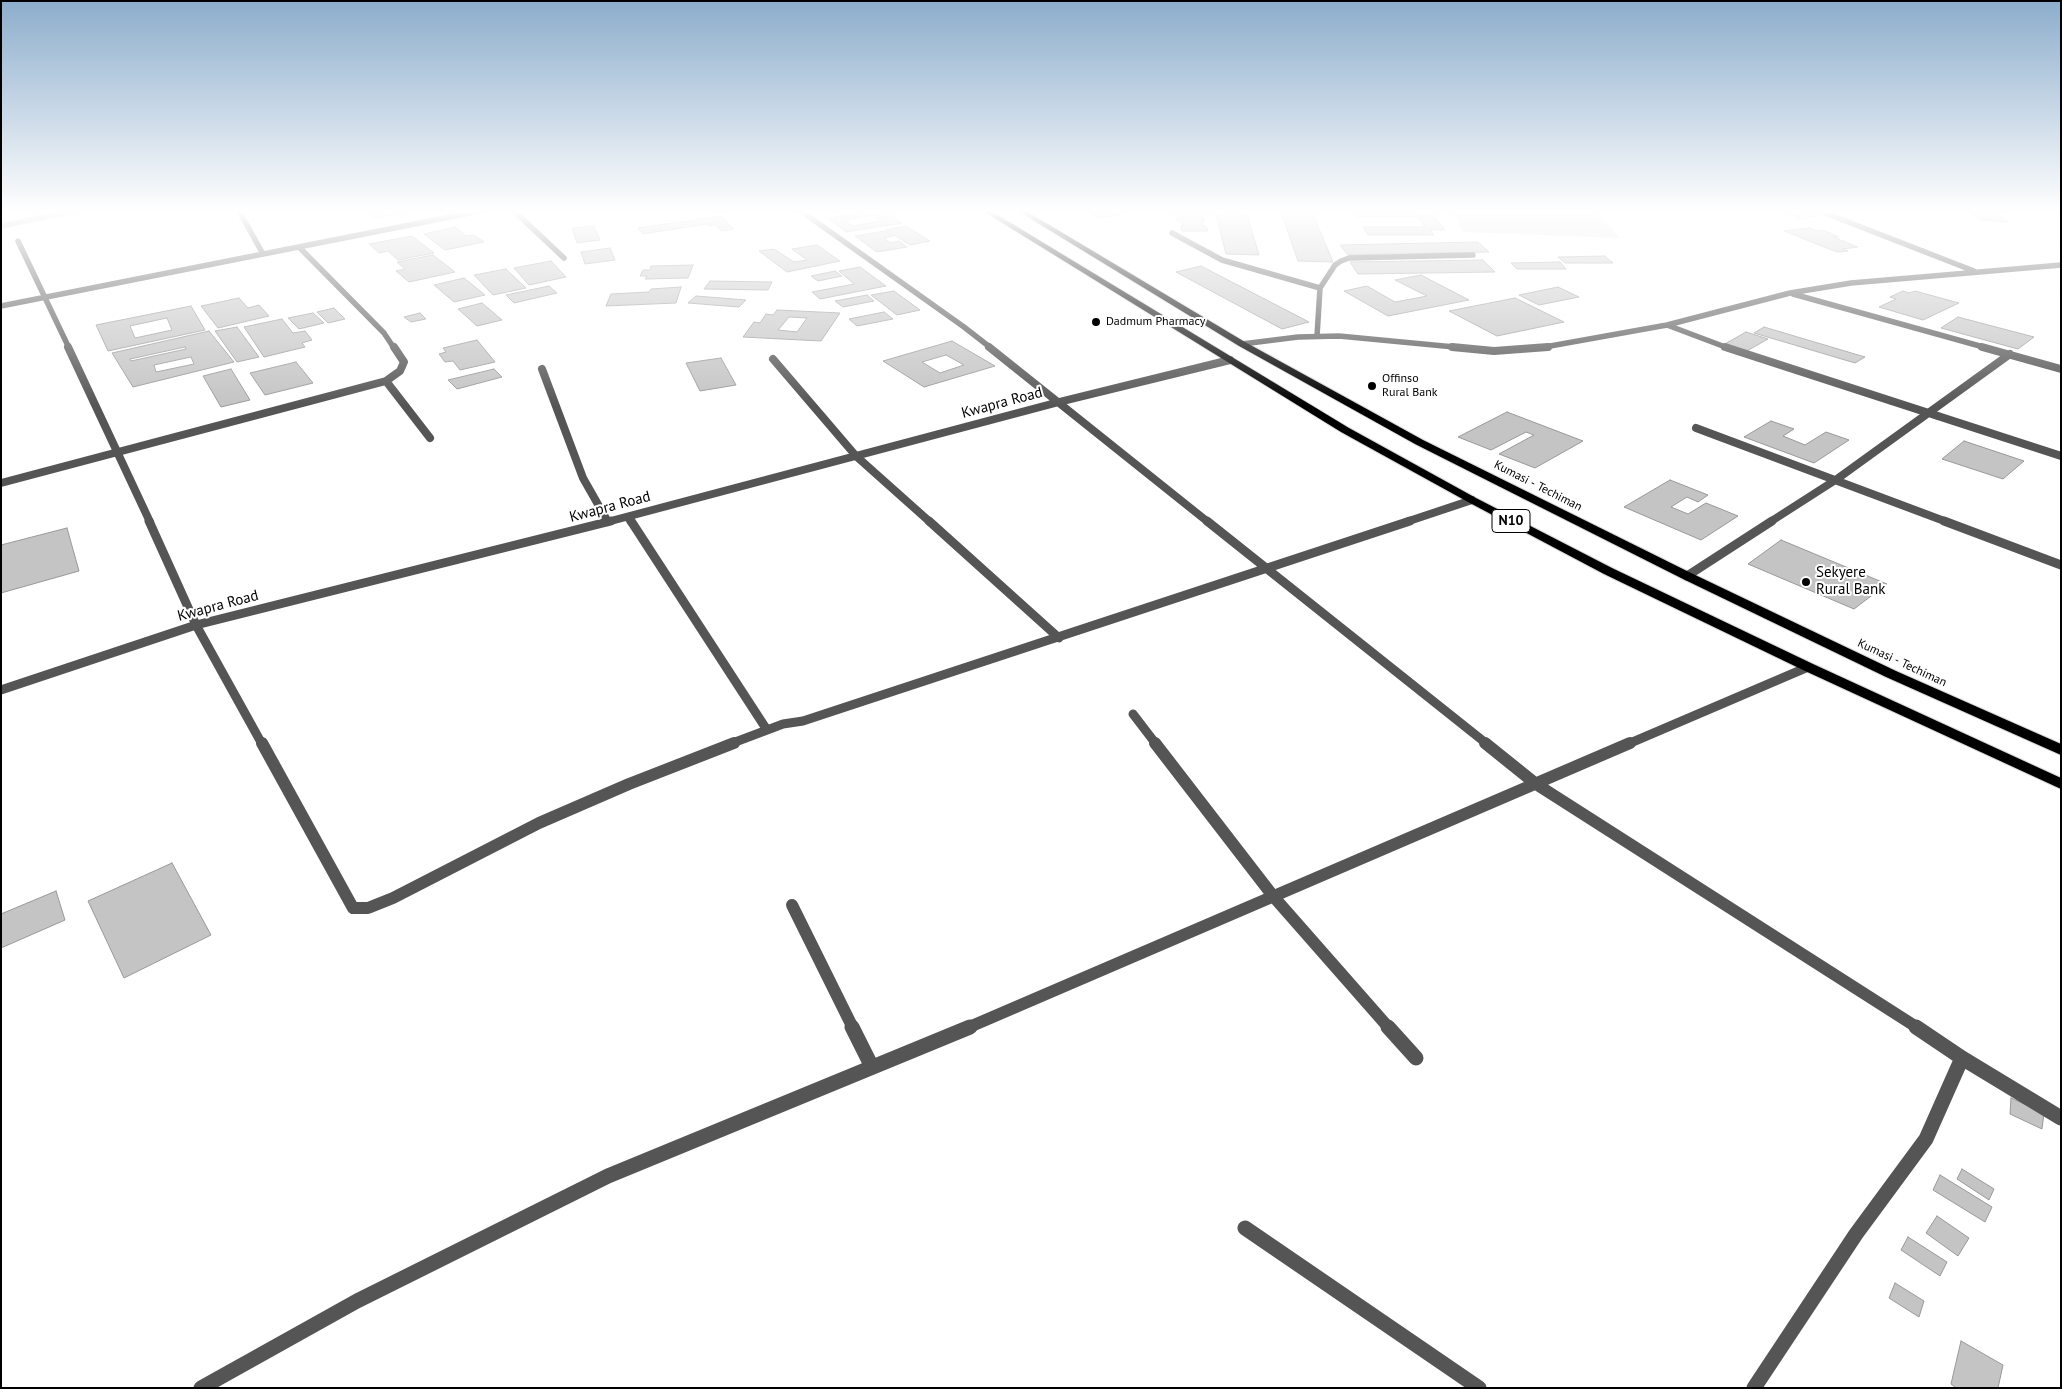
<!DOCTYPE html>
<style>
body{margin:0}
#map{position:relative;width:2062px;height:1389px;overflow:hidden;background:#fff;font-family:"PT Sans",sans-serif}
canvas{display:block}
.frame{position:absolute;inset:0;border:2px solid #000;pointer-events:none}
</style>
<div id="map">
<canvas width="2062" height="1389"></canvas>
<div class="frame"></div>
</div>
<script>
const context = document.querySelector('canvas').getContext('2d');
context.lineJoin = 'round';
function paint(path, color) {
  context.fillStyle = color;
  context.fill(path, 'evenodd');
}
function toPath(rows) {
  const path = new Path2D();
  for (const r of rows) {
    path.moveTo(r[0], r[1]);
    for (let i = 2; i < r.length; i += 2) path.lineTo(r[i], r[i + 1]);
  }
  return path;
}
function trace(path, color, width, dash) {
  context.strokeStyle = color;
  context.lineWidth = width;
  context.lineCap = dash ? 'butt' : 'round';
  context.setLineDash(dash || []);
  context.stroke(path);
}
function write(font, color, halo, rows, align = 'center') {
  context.font = font + ' "PT Sans",sans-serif';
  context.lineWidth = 4;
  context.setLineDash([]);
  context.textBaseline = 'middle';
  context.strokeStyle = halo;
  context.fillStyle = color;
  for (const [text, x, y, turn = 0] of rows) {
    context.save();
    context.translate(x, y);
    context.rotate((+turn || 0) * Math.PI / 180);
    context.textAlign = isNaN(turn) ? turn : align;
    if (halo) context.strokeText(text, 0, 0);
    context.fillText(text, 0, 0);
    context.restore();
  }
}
paint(toPath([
 [1452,211,1597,211,1619,238,1463,232]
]), '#dcdcdc');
trace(toPath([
 [1,226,75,211]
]), '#a3a3a3', 5.5);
const building = toPath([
 [378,211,416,211,375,218,370,212,378,211],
 [872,211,885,211,902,223,846,232,828,218,872,211],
 [873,215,881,221,852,226,845,220,873,215],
 [1087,211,1114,211,1121,215,1099,218,1087,211],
 [1201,211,1205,221,1202,221,1203,226,1206,226,1208,231,1182,231,1181,226,1183,226,1182,222,1178,222,1175,212,1201,211],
 [1215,211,1246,211,1259,255,1226,254,1215,211],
 [1355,211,1416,211,1419,215,1433,215,1445,230,1430,230,1434,235,1368,235,1363,227,1425,227,1418,217,1358,217,1355,211],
 [1783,211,1805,211,1818,216,1802,219,1783,211],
 [1970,211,1995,211,2008,222,1980,220,1970,211],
 [1281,212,1312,212,1333,262,1298,261,1281,212],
 [721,216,734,229,722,231,715,225,708,226,707,224,643,234,638,228,721,216],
 [594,226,600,240,577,243,572,228,594,226],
 [906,226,930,241,910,245,886,230,906,226],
 [455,227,466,236,474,235,484,242,445,250,424,234,455,227],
 [1809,228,1817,231,1823,230,1839,237,1833,237,1858,247,1843,249,1848,251,1837,252,1784,231,1809,228],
 [885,231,893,236,884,238,891,243,899,241,907,247,877,252,855,236,885,231],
 [412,236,434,253,398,260,388,251,379,253,369,244,412,236],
 [1478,242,1489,252,1348,255,1340,245,1478,242],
 [817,245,840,261,787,272,759,251,774,249,794,262,807,260,792,249,817,245],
 [610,248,615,260,585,264,581,252,610,248],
 [433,255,455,272,409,282,396,271,405,269,397,262,433,255],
 [1605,256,1613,263,1565,263,1558,257,1605,256],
 [1483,260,1495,272,1358,274,1350,262,1483,260],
 [551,261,566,277,529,285,514,268,551,261],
 [1560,262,1566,269,1517,269,1511,263,1560,262],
 [693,265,688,278,645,279,647,276,640,276,643,270,650,270,651,266,693,265],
 [1201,266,1309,322,1282,329,1176,272,1201,266],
 [860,267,886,286,820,299,812,292,854,284,839,271,860,267],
 [506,269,526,288,493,295,474,275,506,269],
 [835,271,842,276,818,281,811,276,835,271],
 [1421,275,1469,300,1388,316,1344,291,1367,286,1395,302,1427,296,1395,280,1421,275],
 [464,278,485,295,454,302,434,285,464,278],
 [710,281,772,282,768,290,704,289,710,281],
 [549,286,557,293,514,303,506,295,549,286],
 [681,287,676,303,606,306,611,294,649,292,651,289,681,287],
 [1558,287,1579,297,1539,305,1519,295,1558,287],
 [894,291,920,310,897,315,871,295,894,291],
 [1903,291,1909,293,1915,291,1959,303,1923,320,1879,307,1896,299,1890,297,1903,291],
 [867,295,874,301,843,307,835,301,867,295],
 [696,296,746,300,739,307,688,303,696,296],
 [239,298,248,308,259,305,269,316,218,328,201,306,239,298],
 [1515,298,1564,322,1497,336,1449,311,1515,298],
 [482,303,502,320,477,326,458,309,482,303],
 [191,306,205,330,108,351,96,325,191,306],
 [167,318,172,330,135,338,130,326,167,318],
 [334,308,345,319,328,323,317,312,334,308],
 [777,310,840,313,821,341,743,337,754,322,760,323,766,314,773,315,777,310],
 [789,317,807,318,797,332,778,330,789,317],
 [884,312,893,319,857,326,849,319,884,312],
 [313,313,324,323,299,329,288,318,313,313],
 [420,313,426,319,411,322,404,317,420,313],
 [1958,317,2034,337,2018,349,1941,328,1958,317],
 [282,319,293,333,305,331,312,340,302,343,305,347,264,357,244,327,282,319],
 [237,327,259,357,237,362,215,331,237,327],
 [1764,327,1865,357,1855,363,1754,333,1764,327],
 [209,331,234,362,133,387,112,353,209,331],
 [185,347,186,349,131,361,130,359,185,347],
 [191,357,194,364,156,372,154,365,191,357],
 [1746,332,1768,339,1745,352,1723,345,1746,332],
 [477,340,495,362,460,370,453,361,445,362,439,354,446,352,443,348,477,340],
 [952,341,995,366,924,387,883,361,952,341],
 [946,355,964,365,940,373,922,362,946,355],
 [721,358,736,385,700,391,686,363,721,358],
 [296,362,313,383,265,395,250,373,296,362],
 [231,369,250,400,221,407,203,376,231,369],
 [494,369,502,377,457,389,448,380,494,369],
 [1507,412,1583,441,1535,468,1499,454,1534,435,1526,432,1491,450,1458,437,1507,412],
 [1771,421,1794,429,1783,436,1805,445,1826,432,1849,440,1814,463,1744,437,1771,421],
 [1964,441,2024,461,2003,479,1942,459,1964,441],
 [1670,480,1708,495,1698,502,1687,497,1671,507,1688,514,1706,503,1738,516,1701,540,1624,507,1670,480],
 [67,528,79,571,1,593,1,545,67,528],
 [1781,540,1887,584,1854,609,1748,564,1781,540],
 [172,863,211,935,124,978,88,901,172,863],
 [56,891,65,920,1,948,1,914,56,891],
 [2011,1098,2044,1113,2042,1129,2010,1114,2011,1098],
 [1962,1169,1994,1189,1989,1200,1957,1179,1962,1169],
 [1940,1175,1992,1207,1985,1222,1933,1190,1940,1175],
 [1937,1216,1969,1238,1958,1256,1926,1233,1937,1216],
 [1908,1237,1947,1262,1940,1276,1901,1250,1908,1237],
 [1895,1283,1924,1301,1919,1317,1889,1298,1895,1283],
 [1961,1341,2003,1365,1998,1388,1956,1388,1951,1384,1961,1341]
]);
paint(building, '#c4c4c4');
trace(building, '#999', 1);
const trunk = toPath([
 [983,211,991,211,1349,428,1476,498,1612,568,1813,664,2061,778,2061,789,1803,670,1604,574,1468,502,1341,432,983,211],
 [1018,211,1026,211,1245,342,1423,440,1691,573,1896,671,2061,744,2061,755,1886,677,1683,579,1415,444,1239,346,1018,211]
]);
trace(trunk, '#dbdbdb', 2);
trace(toPath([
 [1172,233,1222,260,1320,288],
 [1317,336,1320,288,1335,265,1341,261,1349,258,1473,255]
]), '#555', 5.5);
trace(toPath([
 [1133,714,1156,744]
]), '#555', 9);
trace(toPath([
 [1155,743,1273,896],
 [792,905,853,1028]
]), '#555', 12);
trace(toPath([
 [852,1027,872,1067],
 [1245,1228,1479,1388]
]), '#555', 15);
trace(toPath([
 [239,211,263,254],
 [514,211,564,258],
 [801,211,964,327,991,348],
 [1820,211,1974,271],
 [18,241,69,348],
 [299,247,384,333,394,348],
 [1793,294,1987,348],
 [1,306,480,211],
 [1667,325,1728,348],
 [1242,344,1298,337,1339,336,1465,348],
 [1539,348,1667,325,1790,293,1851,283,2061,265]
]), '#555', 5.5);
trace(toPath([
 [68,347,150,522],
 [989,347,1208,522],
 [1452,347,1494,351,1548,347],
 [1725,347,2061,456],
 [1982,347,2061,369],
 [773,359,856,456,930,522],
 [542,369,583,478,608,522],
 [386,381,430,438],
 [1696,428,1947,522],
 [1,483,386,381,400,371,404,362,394,347],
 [628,517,631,522],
 [607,522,1059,402,1230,360],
 [1406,522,1472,500],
 [1770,522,1837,479,2010,354]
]), '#555', 8);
trace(toPath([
 [149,521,196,625,262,744],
 [631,521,767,730],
 [929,521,1059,638],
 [1207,521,1487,744],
 [1944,521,2061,565],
 [1687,576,1772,521],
 [1,690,196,625,611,521],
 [730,744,783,724,803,721,1410,521],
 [1628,744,1808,667]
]), '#555', 9);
trace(toPath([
 [262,743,353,908,368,908,393,898,539,823,629,784,734,743],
 [1485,743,1536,784,1918,1028],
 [1273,896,1389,1028],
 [967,1028,1630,743]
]), '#555', 12);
trace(toPath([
 [1388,1027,1416,1058],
 [1916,1027,1962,1058,2061,1118],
 [201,1388,357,1301,608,1176,970,1027],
 [1754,1388,1856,1234,1926,1139,1962,1058]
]), '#555', 15);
paint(trunk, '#000');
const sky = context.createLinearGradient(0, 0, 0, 406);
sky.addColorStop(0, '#8cadcc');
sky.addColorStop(0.52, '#fff');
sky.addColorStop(1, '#ffffff00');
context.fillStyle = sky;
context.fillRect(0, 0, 2062, 406);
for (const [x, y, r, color] of [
 [1096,322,5,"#000"],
 [1372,386,5,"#000"],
 [1806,582,5,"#000"]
]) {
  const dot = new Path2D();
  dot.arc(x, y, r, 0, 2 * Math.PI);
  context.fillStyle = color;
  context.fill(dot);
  trace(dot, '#fff', 2);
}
write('12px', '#000', '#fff', [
 ["Dadmum Pharmacy",1106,322],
 ["Offinso",1382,379],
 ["Rural Bank",1382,393]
], 'left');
write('12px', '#000', '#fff', [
 ["Kumasi - Techiman",1538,486,27],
 ["Kumasi - Techiman",1902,663,25]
]);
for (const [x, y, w] of [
 [1511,521,38]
]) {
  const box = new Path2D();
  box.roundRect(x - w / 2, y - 11.5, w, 23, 4);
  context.fillStyle = '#fff';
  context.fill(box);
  trace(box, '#000', 1);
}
write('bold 14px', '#000', null, [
 ["N10",1511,521]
]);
write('15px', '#000', '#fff', [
 ["Kwapra Road",1002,403,-15],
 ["Kwapra Road",610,507,-15],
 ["Kwapra Road",218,606,-15]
]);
write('15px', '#000', '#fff', [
 ["Sekyere",1816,573],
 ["Rural Bank",1816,590]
], 'left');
</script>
